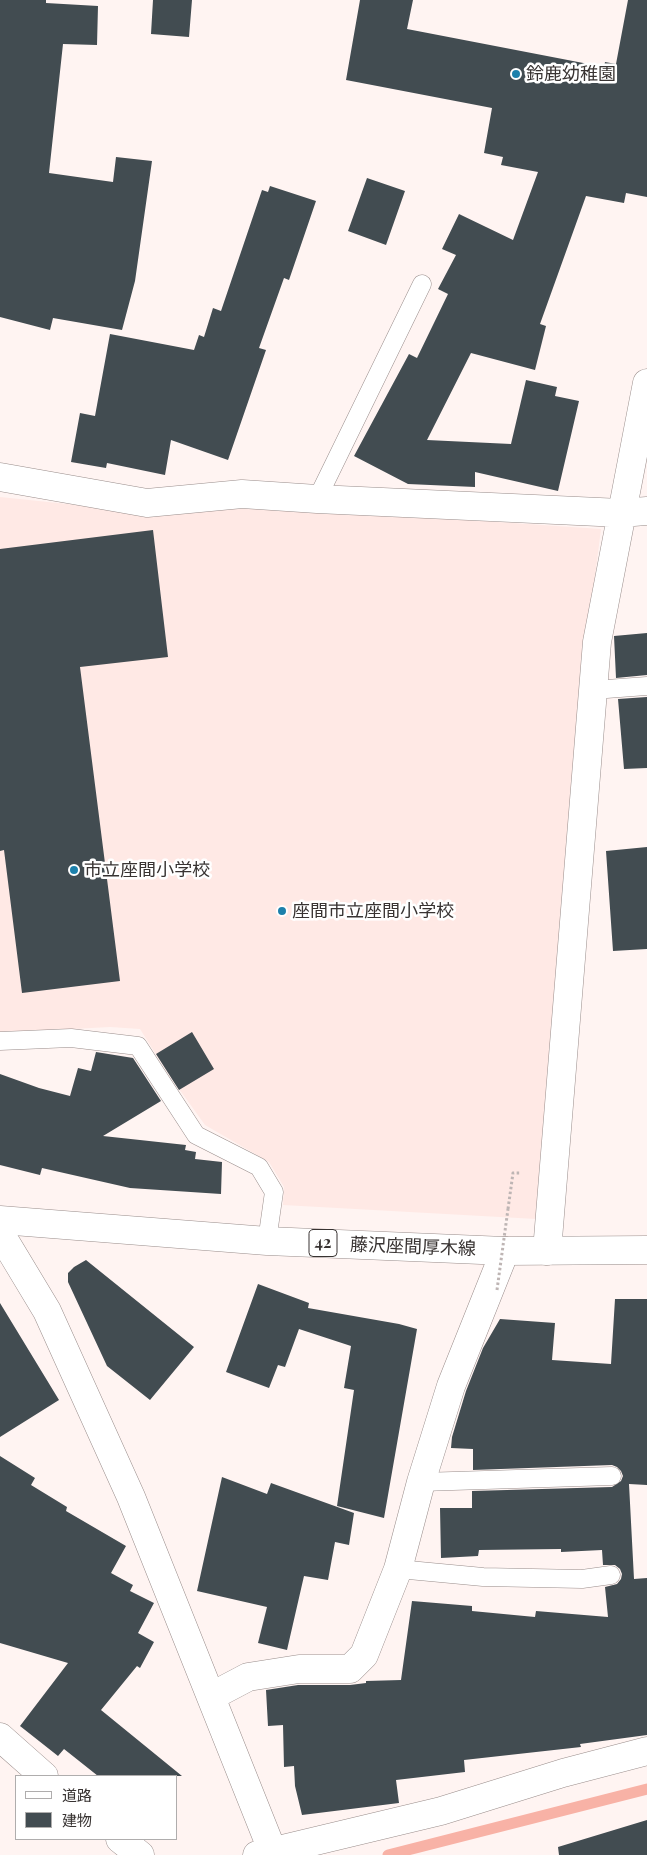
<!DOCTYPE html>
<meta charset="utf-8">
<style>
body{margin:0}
#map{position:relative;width:647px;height:1855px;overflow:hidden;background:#fff4f2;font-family:"Playfair Display","Noto Sans JP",serif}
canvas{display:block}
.legend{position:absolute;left:15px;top:1775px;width:162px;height:65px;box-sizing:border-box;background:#fff;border:1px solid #afadad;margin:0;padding:6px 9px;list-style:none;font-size:15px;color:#383332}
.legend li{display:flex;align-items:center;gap:10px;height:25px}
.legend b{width:25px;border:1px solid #afadad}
</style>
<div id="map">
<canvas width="647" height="1855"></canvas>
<ul class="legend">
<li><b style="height:6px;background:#fff"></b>道路</li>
<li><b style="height:14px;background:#424c51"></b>建物</li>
</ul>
</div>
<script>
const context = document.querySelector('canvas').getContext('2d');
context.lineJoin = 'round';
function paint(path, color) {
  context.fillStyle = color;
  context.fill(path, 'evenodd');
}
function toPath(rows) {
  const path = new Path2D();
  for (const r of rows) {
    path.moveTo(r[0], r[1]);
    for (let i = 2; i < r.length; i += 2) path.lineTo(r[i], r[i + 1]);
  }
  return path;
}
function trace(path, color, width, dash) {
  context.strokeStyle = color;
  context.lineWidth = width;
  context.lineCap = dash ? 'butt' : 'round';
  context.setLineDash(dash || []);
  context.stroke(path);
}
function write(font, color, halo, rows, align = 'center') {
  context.font = font + ' "Playfair Display","Noto Sans JP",serif';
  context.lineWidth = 5;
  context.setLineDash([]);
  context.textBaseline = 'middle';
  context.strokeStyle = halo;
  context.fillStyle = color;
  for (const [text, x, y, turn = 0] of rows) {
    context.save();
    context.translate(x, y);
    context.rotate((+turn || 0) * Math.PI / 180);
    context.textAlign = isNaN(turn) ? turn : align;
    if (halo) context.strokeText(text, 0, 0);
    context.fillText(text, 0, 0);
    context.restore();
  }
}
paint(toPath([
 [0,497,154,513,246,505,601,529,591,608,536,1219,283,1205,284,1187,269,1162,205,1125,169,1075,140,1029,110,1027,0,1033]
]), '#ffe9e5');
trace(toPath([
 [388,1855,647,1789]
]), '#f8b2a6', 11);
paint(toPath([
 [0,0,46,0,46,3,98,6,97,45,63,44,49,173,113,182,116,157,152,161,135,281,122,330,53,318,50,330,0,317],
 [153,0,192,0,189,37,151,34],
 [360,0,413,0,407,29,604,67,605,62,616,64,628,0,647,0,647,197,626,193,624,203,586,196,540,324,546,326,535,370,471,353,427,440,511,444,526,380,557,387,555,396,579,401,558,491,475,472,475,487,408,484,354,456,409,354,417,358,448,294,438,289,456,255,442,249,459,214,513,240,538,172,501,165,503,157,484,153,492,108,346,80],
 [367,178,405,191,386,245,348,231],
 [270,186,316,201,289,280,284,278,259,348,266,350,228,460,171,440,165,475,107,463,106,468,71,462,80,413,95,416,110,334,194,350,199,335,204,337,213,308,221,311,262,190,268,192],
 [153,530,168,657,80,667,120,981,22,993,4,850,0,851,0,549],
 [647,633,647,675,616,678,614,636],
 [647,697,647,768,624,769,618,699],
 [647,847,647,949,613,951,606,851],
 [192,1032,214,1069,179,1090,156,1054],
 [96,1052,133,1058,161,1101,103,1136,186,1145,185,1150,196,1152,195,1159,222,1162,221,1194,130,1188,42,1168,40,1175,0,1165,0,1074,39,1088,70,1096,78,1068,91,1071],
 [86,1260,194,1347,150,1400,107,1366,68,1282,68,1273,74,1267],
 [258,1284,309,1303,308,1308,399,1324,417,1329,384,1518,337,1506,354,1390,344,1388,351,1346,299,1329,285,1367,278,1365,269,1388,226,1372],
 [615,1299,647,1299,647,1485,629,1484,634,1579,647,1578,647,1735,580,1744,581,1747,464,1760,465,1772,396,1780,399,1803,302,1815,295,1786,294,1766,284,1767,283,1725,268,1726,266,1690,298,1685,350,1685,366,1683,366,1681,401,1680,412,1601,472,1606,472,1611,535,1617,536,1611,608,1617,605,1587,617,1584,621,1579,622,1574,620,1569,615,1565,603,1565,602,1550,561,1552,561,1549,479,1550,478,1556,441,1558,440,1508,472,1508,472,1491,612,1487,621,1481,623,1476,621,1471,617,1467,612,1465,473,1470,473,1449,451,1448,452,1437,466,1391,483,1348,500,1319,555,1323,552,1360,611,1364],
 [0,1303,59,1400,0,1437],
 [0,1456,35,1478,31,1485,67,1507,66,1511,126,1546,111,1573,133,1585,130,1591,154,1603,138,1633,154,1642,140,1668,137,1666,101,1710,182,1776,98,1776,64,1749,58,1756,20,1726,68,1663,0,1643],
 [222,1477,267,1494,271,1483,354,1513,349,1545,335,1542,328,1580,304,1576,287,1650,258,1643,267,1607,197,1591],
 [647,1820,647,1855,559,1855,558,1847]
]), '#424c51');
const lane = toPath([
 [317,499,422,284],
 [593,690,647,686],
 [0,1041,71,1038,138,1046,196,1135,259,1167,274,1192,267,1241],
 [421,1482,612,1476],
 [398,1569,483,1577,582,1579,611,1575]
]);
const street = toPath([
 [0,477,147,503,242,494,317,499,621,513,647,511],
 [0,1233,47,1311,131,1497,274,1855],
 [547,1251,597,642,647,383],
 [212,1696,248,1677,299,1669,350,1669,364,1655,398,1569,421,1482,451,1386,505,1251],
 [0,1737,44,1776],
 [120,1839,140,1855],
 [257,1855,441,1811,563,1773,647,1751]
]);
const primary = toPath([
 [0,1220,267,1241,505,1251,647,1250]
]);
trace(lane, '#998d8b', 19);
trace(street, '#998d8b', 29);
trace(primary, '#998d8b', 29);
trace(toPath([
 [508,1209,513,1173,520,1173]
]), '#beb5b4', 3, [2.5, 2.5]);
trace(lane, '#fff', 18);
trace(street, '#fff', 28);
trace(primary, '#fff', 28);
trace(toPath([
 [497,1290,508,1209]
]), '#beb5b4', 3, [2.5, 2.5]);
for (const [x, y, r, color] of [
 [516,74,5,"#1c80ab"],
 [74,870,5,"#1c80ab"],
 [282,911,5,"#1c80ab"]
]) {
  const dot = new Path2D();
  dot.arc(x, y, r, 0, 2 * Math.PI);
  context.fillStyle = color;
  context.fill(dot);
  trace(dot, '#fff', 2);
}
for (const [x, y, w] of [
 [323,1243,28]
]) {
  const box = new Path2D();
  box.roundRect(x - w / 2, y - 13.5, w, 27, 4);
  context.fillStyle = '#fff';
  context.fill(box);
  trace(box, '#383332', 1);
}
write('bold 16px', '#383332', null, [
 ["42",323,1243]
]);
write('18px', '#383332', '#fff', [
 ["鈴鹿幼稚園",526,74],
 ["市立座間小学校",84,870],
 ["座間市立座間小学校",292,911]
], 'left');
write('18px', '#383332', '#fff', [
 ["藤沢座間厚木線",413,1247,2]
]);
</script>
